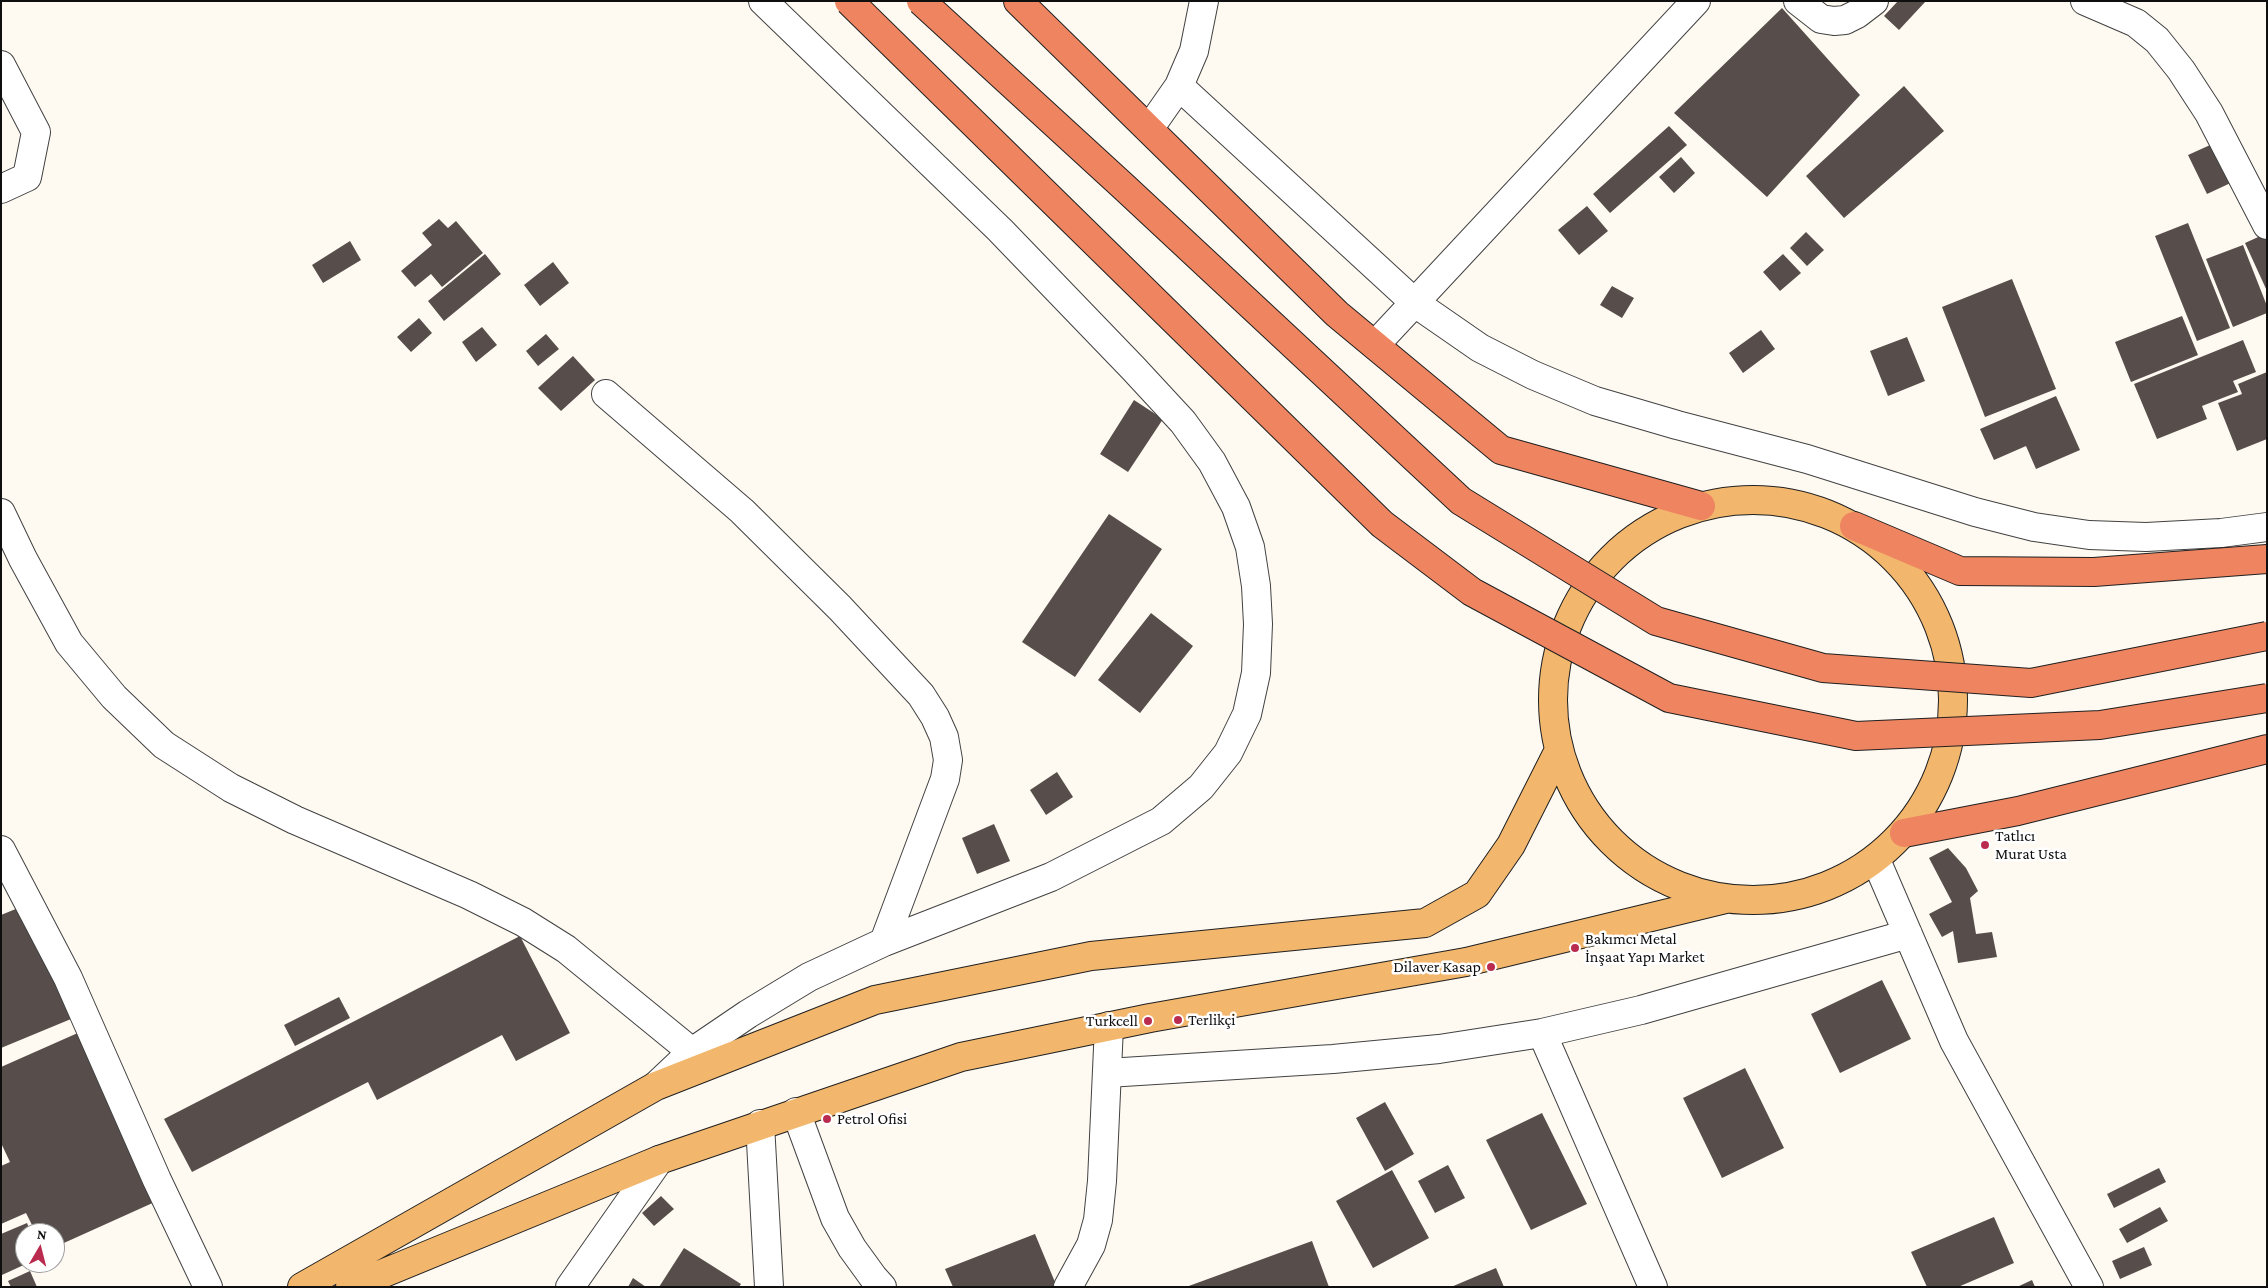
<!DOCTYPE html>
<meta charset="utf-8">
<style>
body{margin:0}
#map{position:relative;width:2268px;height:1288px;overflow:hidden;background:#fef9f1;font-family:"Crimson Pro",serif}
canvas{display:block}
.frame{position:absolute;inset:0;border:2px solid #0f0f0f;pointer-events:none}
.north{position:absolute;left:15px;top:1223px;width:50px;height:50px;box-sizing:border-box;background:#fff;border:1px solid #9f9f9f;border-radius:50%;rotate:8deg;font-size:14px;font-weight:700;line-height:20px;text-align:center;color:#0f0f0f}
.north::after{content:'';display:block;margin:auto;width:18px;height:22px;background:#b92c4f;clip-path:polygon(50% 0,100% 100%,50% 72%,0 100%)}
</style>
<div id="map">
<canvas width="2268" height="1288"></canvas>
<div class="frame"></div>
<div class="north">N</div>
</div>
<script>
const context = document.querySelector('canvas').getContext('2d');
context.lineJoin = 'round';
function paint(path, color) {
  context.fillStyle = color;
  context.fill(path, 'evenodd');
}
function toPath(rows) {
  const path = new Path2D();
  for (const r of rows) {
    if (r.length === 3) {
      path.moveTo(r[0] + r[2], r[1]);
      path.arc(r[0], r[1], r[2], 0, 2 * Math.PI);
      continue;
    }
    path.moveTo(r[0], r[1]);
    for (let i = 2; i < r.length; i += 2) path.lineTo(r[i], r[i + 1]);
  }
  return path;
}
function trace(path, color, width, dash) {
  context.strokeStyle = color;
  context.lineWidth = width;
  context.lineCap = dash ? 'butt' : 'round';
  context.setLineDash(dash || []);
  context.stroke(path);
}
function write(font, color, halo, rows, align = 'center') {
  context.font = font + ' "Crimson Pro",serif';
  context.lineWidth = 5;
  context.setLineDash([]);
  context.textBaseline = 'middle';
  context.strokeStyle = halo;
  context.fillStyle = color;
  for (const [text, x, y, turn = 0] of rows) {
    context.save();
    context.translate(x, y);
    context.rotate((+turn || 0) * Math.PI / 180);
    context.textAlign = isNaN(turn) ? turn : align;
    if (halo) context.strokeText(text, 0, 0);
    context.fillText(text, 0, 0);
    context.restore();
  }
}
paint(toPath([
 [1898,1,1926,1,1899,30,1884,16],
 [1782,8,1860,95,1767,197,1674,113],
 [1904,86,1944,131,1844,218,1806,176],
 [1669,126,1687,145,1610,213,1593,194],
 [2219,141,2237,180,2207,194,2188,155],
 [1681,157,1695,173,1674,193,1659,177],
 [1587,206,1608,231,1579,255,1558,230],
 [439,219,448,228,456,221,483,253,442,287,431,274,415,287,401,271,432,245,422,233],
 [2188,223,2230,328,2197,341,2155,236],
 [1806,232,1824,250,1807,266,1790,248],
 [2267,233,2267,291,2245,243],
 [350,241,361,260,323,283,312,265],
 [2243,245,2267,306,2267,313,2233,327,2206,259],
 [485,254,501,274,444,321,428,301],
 [1783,254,1801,273,1780,291,1763,272],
 [553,262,569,283,540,306,524,285],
 [2012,279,2056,389,1985,417,1942,307],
 [1612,286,1634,298,1622,318,1600,305],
 [2182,316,2198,355,2131,382,2115,342],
 [419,318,432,333,411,352,397,337],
 [482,327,497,345,476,362,462,342],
 [1761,330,1775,349,1743,373,1729,353],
 [546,334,559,349,538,366,526,351],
 [1907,337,1925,381,1888,396,1870,351],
 [2243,340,2256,372,2233,381,2238,392,2202,406,2207,419,2157,439,2134,384],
 [573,356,595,380,561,411,538,388],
 [2267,372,2267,439,2237,451,2218,403,2242,394,2238,384],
 [2056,396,2080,450,2036,469,2026,446,1994,460,1980,429],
 [1134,400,1163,419,1128,472,1100,454],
 [1109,514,1162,549,1075,677,1022,642],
 [1151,613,1193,646,1140,713,1098,680],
 [1057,772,1073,797,1046,815,1030,790],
 [994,824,1010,861,977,874,962,838],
 [1948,848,1966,868,1978,891,1970,898,1976,934,1992,932,1997,957,1958,963,1953,931,1942,937,1929,914,1952,902,1929,858],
 [23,906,71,1019,1,1048,1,915],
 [520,936,570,1033,516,1061,502,1035,377,1100,368,1082,192,1172,164,1119],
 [1882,980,1911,1039,1840,1073,1811,1014],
 [339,997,350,1018,295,1046,284,1025],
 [80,1032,157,1201,55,1247,55,1233,36,1233,26,1213,1,1224,1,1166,10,1162,1,1143,1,1067],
 [1745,1068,1784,1148,1722,1178,1683,1098],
 [1385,1102,1414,1154,1385,1171,1356,1118],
 [1542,1113,1587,1204,1531,1230,1486,1140],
 [1448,1165,1465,1198,1435,1213,1418,1181],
 [2159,1168,2166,1182,2114,1208,2107,1194],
 [1392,1170,1429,1238,1373,1268,1336,1201],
 [661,1196,674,1209,654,1226,642,1213],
 [2160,1207,2168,1221,2127,1243,2119,1229],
 [1994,1217,2014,1263,1958,1287,1927,1287,1911,1252],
 [27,1223,31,1233,25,1233,25,1263,28,1263,2,1275,1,1234],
 [1035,1234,1057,1287,953,1287,945,1269],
 [1312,1241,1329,1287,1186,1287],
 [2144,1247,2152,1265,2120,1279,2112,1261],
 [684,1248,741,1284,739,1287,659,1287],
 [1496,1268,1504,1287,1451,1287],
 [30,1271,37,1287,11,1287,8,1281],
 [633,1278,646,1287,628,1287],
 [2032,1280,2035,1287,2017,1287]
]), '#574e4b');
const minor = toPath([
 [1798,1,1821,19,1834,21,1845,20,1857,14,1874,1],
 [2085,1,2136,23,2157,40,2181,70,2209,113,2267,225],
 [1,65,36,132,27,177,1,189],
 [1179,86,1415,303,1480,348,1533,375,1595,401,1677,425,1807,459,1975,512,2034,527,2089,535,2146,537,2221,533,2267,527],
 [1149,129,1179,86,1194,51,1204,1],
 [1375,345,1696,1],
 [606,394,742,511,840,608,921,695,935,717,944,737,948,760,945,779,884,942],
 [1,513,23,559,69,643,114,697,164,745,231,788,295,820,469,895,523,922,566,949,692,1052],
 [1,850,68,978,157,1180,208,1287],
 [1876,860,1954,1041,2089,1287],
 [1542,1033,1653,1287],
 [1107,1073,1333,1059,1439,1049,1542,1033,1641,1010,1908,934],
 [657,1085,692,1052,748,1014,809,977,884,942,1051,877,1161,821,1201,787,1228,753,1247,714,1256,673,1258,624,1256,586,1250,547,1236,507,1212,462,1183,422,1133,368,1000,230,763,1],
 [796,1112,835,1218,852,1248,873,1277,882,1287],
 [760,1124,769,1287],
 [570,1287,659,1160],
 [1068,1287,1091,1245,1098,1220,1102,1181,1109,1026]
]);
const major = toPath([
 [1753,700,200],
 [302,1287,656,1086,875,1000,1091,956,1425,923,1477,894,1511,845,1558,752],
 [350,1287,659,1160,961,1057,1150,1018,1466,962,1726,899]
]);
const highway = toPath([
 [1018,1,1337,314,1501,450,1701,506],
 [1854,526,1960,571,2094,572,2267,559],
 [1904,833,2018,811,2267,749]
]);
trace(minor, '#424242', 30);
trace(major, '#202020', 30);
trace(highway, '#202020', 30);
trace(minor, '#fff', 28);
trace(major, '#f2b76d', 28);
trace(highway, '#ee8460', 28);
const highwayBridge = toPath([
 [849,1,1382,524,1472,592,1669,698,1856,736,2100,725,2267,698],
 [921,1,1124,187,1461,501,1656,621,1823,668,2031,683,2267,636]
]);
trace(highwayBridge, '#202020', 30, []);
trace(highwayBridge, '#ee8460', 28);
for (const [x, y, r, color] of [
 [1985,845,5,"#b92c4f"],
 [1575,948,5,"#b92c4f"],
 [1491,967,5,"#b92c4f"],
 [1178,1020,5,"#b92c4f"],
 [1148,1021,5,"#b92c4f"],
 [827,1119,5,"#b92c4f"]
]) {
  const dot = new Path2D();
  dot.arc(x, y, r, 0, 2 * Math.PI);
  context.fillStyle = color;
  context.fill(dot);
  trace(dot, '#fff', 2);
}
write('16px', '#0f0f0f', '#fff', [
 ["Tatlıcı",1995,836],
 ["Murat Usta",1995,854],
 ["Bakımcı Metal",1585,939],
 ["İnşaat Yapı Market",1585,957],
 ["Dilaver Kasap",1481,967,"right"],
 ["Terlikçi",1188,1020],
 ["Turkcell",1138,1021,"right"],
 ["Petrol Ofisi",837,1119]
], 'left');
</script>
